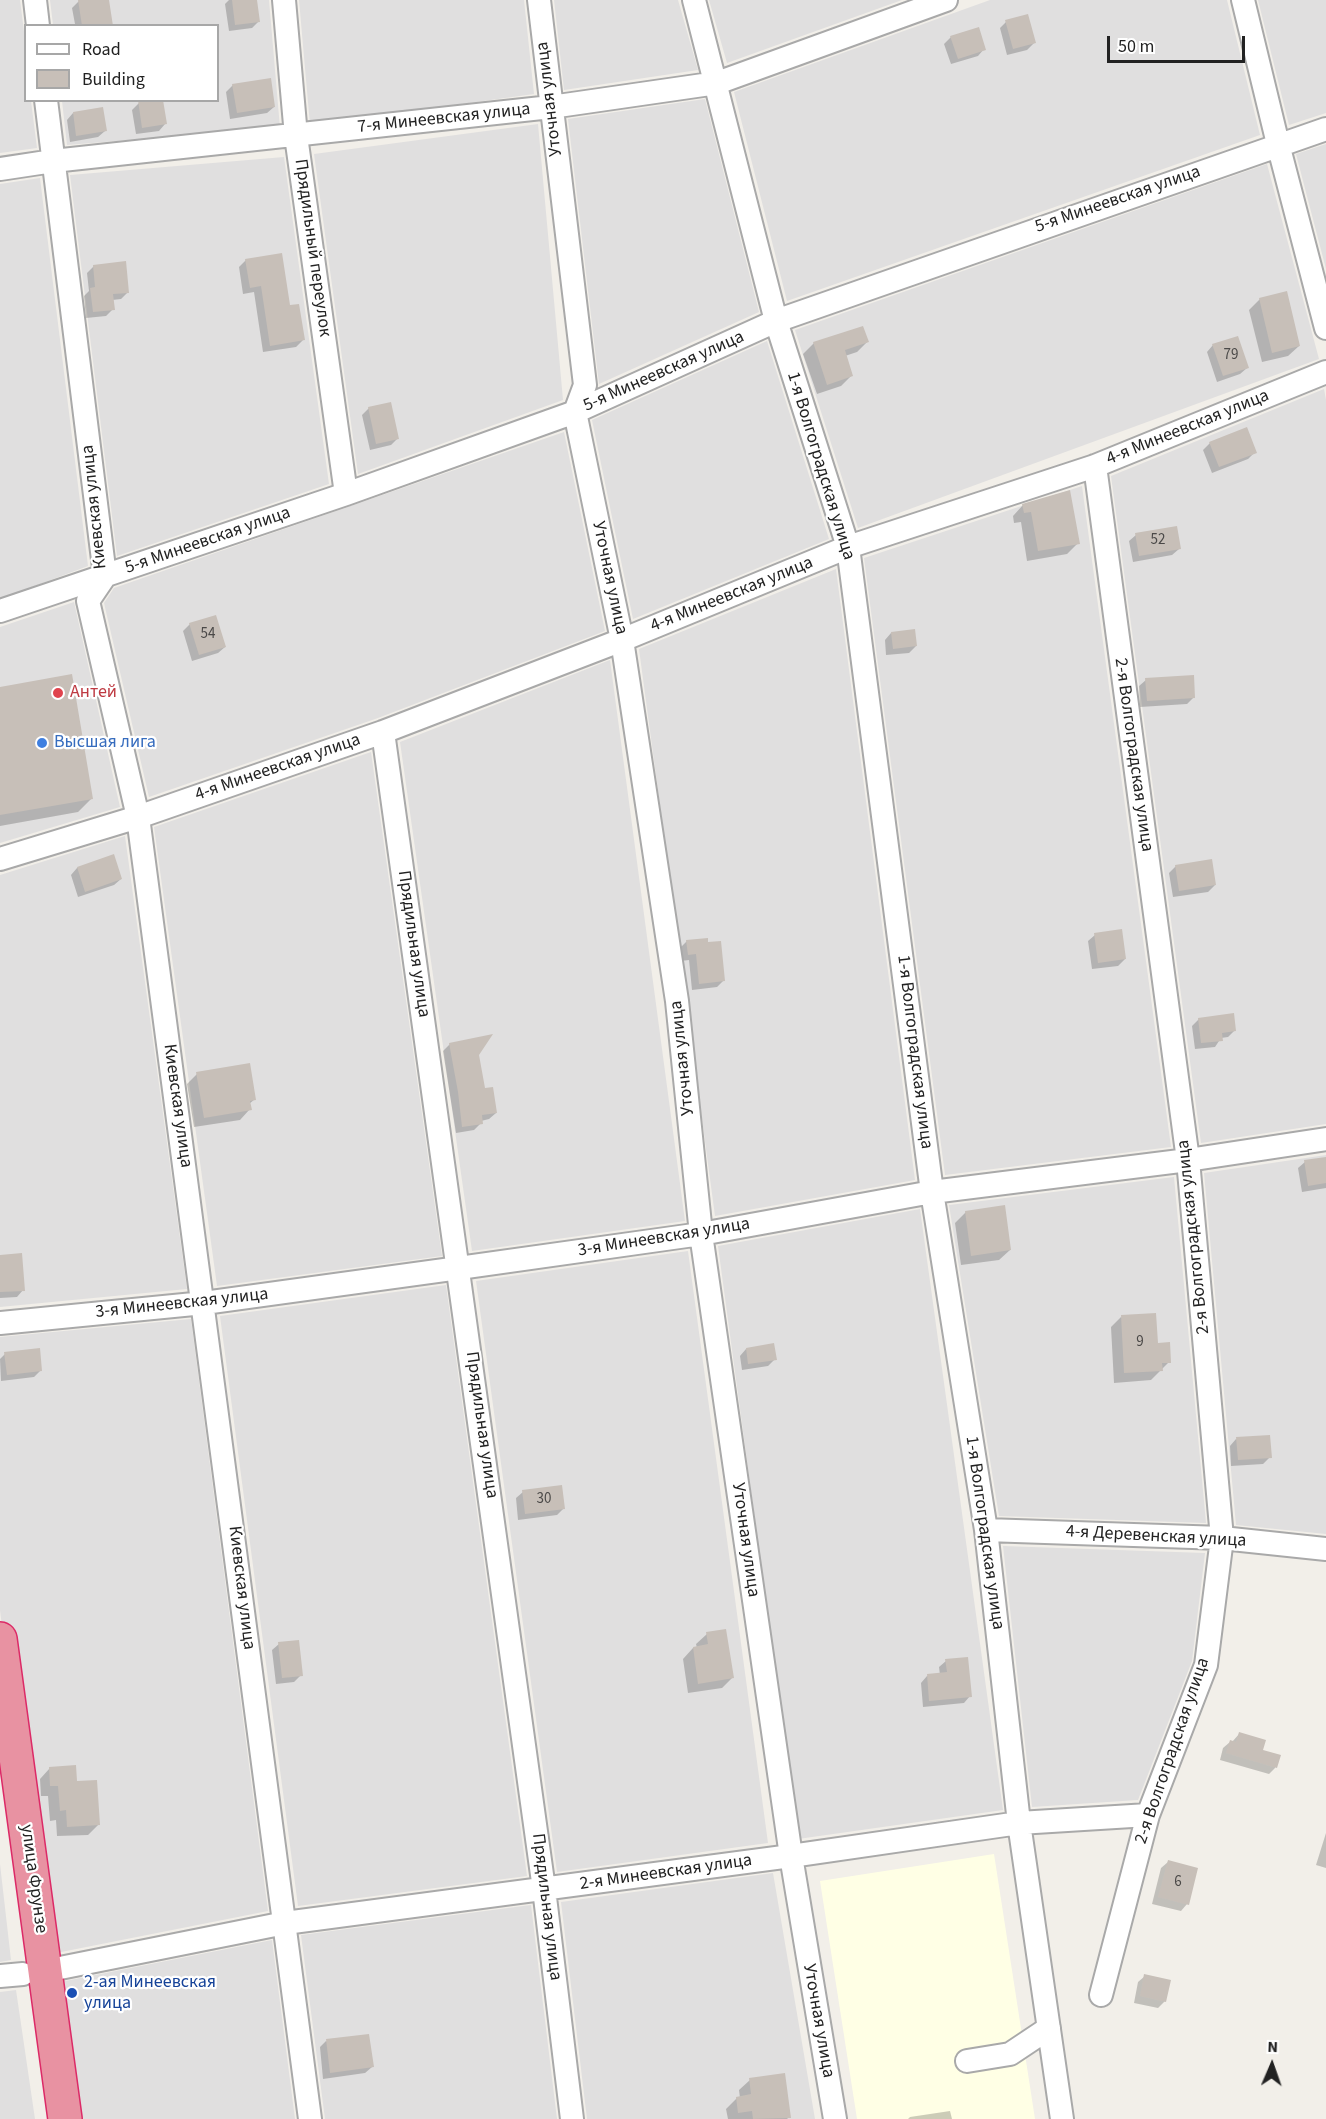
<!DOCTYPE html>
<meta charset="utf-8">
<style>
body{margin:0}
#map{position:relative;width:1326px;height:2119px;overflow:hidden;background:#f2efe9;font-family:"Source Sans 3",sans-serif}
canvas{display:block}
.legend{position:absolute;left:24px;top:24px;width:195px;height:78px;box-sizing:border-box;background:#fff;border:2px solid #a7a7a7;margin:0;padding:8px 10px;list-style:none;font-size:18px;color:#222}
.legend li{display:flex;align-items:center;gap:12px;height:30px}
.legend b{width:30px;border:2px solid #a7a7a7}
.north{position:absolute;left:1242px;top:2035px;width:60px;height:60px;-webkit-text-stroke:4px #fff;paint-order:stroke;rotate:2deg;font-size:16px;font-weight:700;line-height:24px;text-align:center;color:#222}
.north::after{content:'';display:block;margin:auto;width:21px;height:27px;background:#222;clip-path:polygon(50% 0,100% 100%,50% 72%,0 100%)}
.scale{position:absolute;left:1107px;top:36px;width:138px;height:27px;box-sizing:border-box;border:3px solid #222;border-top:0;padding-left:8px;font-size:18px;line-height:21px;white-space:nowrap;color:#222;-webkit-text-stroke:4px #fff;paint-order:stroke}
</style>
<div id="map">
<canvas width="1326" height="2119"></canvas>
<ul class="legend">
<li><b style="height:8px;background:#fff"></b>Road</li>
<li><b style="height:16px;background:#c7bfb8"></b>Building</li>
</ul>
<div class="north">N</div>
<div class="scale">50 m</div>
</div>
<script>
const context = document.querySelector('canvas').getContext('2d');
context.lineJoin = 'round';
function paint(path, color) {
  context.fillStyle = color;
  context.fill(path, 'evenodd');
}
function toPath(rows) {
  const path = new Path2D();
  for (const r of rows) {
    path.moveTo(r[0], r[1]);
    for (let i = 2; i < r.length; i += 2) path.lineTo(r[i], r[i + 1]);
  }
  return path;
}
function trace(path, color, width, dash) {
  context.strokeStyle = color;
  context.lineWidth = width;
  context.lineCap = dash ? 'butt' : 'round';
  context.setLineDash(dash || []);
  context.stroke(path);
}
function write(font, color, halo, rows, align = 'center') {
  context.font = font + ' "Source Sans 3",sans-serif';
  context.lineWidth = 4.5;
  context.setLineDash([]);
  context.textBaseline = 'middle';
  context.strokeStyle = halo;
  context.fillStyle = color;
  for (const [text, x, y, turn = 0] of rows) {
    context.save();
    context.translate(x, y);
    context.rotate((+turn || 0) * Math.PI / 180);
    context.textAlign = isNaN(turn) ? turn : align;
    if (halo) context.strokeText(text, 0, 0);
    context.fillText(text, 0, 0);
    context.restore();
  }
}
paint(toPath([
 [0,0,20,0,26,47,26,100,31,101,37,148,0,153],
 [50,0,269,0,280,128,67,145,62,101,218,100,218,26,53,25],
 [299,0,524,0,534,94,310,125],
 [554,0,678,0,698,70,564,90],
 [709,0,902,0,727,63],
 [990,0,1227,0,1260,135,787,301,734,92],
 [1258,0,1326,0,1326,113,1289,125],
 [705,99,759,312,599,384,568,119],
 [538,124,563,400,358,474,314,154],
 [1326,144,1326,269,1296,154],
 [284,157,329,484,117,556,70,175],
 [1267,164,1319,359,858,528,795,330],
 [40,178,88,566,0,599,0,184],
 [767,341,829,539,633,619,592,420],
 [1324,389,1326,400,1326,1124,1201,1143,1111,476],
 [564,432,605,631,378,718,149,797,104,603,114,588],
 [1082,486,1171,1147,945,1175,864,558],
 [836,569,915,1180,715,1216,639,649],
 [74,602,120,807,0,843,0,627],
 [610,660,685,1221,472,1251,400,742],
 [371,752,442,1256,217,1286,154,827],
 [125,836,187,1289,0,1307,0,875],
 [1326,1155,1326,1534,1236,1525,1204,1173],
 [1174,1177,1206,1523,999,1516,949,1205],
 [920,1209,1003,1810,798,1839,718,1246],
 [688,1251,768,1843,557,1872,476,1281],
 [446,1285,527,1876,298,1906,220,1316],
 [191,1319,268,1911,41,1956,0,1610,0,1337],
 [1003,1546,1205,1553,1192,1661,1138,1800,1032,1807],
 [0,1864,11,1960,0,1962],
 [773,1873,815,2119,587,2119,561,1902],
 [531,1905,557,2119,325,2119,301,1935],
 [272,1940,295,2119,65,2119,45,1985],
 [16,1990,35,2119,0,2119,0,1992]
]), '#e0dfdf');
paint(toPath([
 [994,1854,1035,2119,857,2119,820,1881]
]), '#ffffe5');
paint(toPath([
 [108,0,112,26,73,26,75,24,72,8,79,1],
 [229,0,255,0,259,21,252,28,229,31,225,4],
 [1006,22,1034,43,1027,50,1007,55,1000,28],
 [951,37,984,49,978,56,951,64,944,44],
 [233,85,274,107,267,113,230,119,226,92],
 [139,103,165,124,159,131,136,134,132,110],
 [73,113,105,131,98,137,70,142,67,120],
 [246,260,288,307,303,340,296,347,263,352,254,292,243,294,239,267],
 [94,266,128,292,121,299,112,300,113,309,106,316,86,318,84,296,89,291,87,273],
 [1260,299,1299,346,1288,356,1262,362,1249,310],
 [867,342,857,352,845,356,852,375,841,386,817,394,803,354,814,343],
 [1213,345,1247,368,1240,374,1217,382,1207,352],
 [369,408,397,439,391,445,370,450,362,415],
 [1210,443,1255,452,1248,459,1212,473,1203,450],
 [1023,505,1078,543,1067,554,1027,561,1021,522,1014,523,1013,516],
 [1136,535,1179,549,1172,555,1133,562,1129,541],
 [190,624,225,647,218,653,192,661,183,631],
 [891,633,916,646,909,653,886,655,885,640],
 [1146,680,1194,697,1187,704,1140,707,1139,686],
 [0,688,92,798,78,812,0,826],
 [113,856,121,879,114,885,78,897,71,875,77,868],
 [1176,866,1215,885,1208,892,1173,897,1169,873],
 [1095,935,1125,959,1118,966,1092,969,1088,941],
 [687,941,724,980,717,987,692,990,689,960,681,961,680,948],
 [1199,1019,1235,1030,1228,1037,1221,1038,1215,1047,1195,1049,1192,1026],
 [450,1044,478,1055,484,1090,496,1113,489,1119,481,1121,481,1123,474,1130,456,1133,443,1051],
 [197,1074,255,1099,249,1104,250,1109,240,1120,194,1127,187,1084],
 [1326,1158,1326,1188,1302,1192,1298,1168,1305,1162],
 [966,1212,1010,1250,999,1260,961,1265,955,1223],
 [0,1256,23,1290,17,1297,0,1298],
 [1121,1317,1156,1345,1169,1362,1151,1380,1114,1383,1111,1327],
 [746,1349,775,1359,768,1366,742,1370,740,1356],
 [5,1354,41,1370,34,1377,1,1381,0,1359],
 [1236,1439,1270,1457,1263,1464,1231,1466,1230,1446],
 [523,1492,564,1508,557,1515,518,1520,516,1498],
 [707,1634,732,1678,722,1688,688,1693,683,1659,693,1648,697,1648,696,1644],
 [279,1644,301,1675,294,1682,276,1684,272,1650],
 [946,1661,970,1696,964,1703,923,1707,921,1683,927,1676,940,1675,939,1667],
 [1240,1733,1261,1751,1279,1756,1275,1768,1269,1774,1220,1760,1223,1748,1230,1742,1232,1742],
 [50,1768,76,1783,99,1824,88,1835,57,1836,56,1820,50,1821,48,1796,41,1796,40,1779],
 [1326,1833,1326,1868,1316,1865],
 [1168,1862,1187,1904,1181,1911,1152,1904,1161,1868],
 [1145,1976,1165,2001,1158,2008,1134,2003,1138,1982],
 [326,2041,372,2067,365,2073,323,2079,320,2047],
 [750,2080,789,2117,787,2119,728,2119,726,2109,737,2098,740,2098,739,2090],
 [950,2111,952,2119,908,2119,910,2117]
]), '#0003');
paint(toPath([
 [78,0,109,0,113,26,82,26],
 [232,0,257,0,260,22,235,25],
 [1028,14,1036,43,1013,49,1005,20],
 [979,27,986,50,958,59,950,36],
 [271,78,275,107,237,113,232,84],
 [138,100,163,100,167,124,142,128],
 [103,107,107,131,76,136,73,112],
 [282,253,290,305,299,304,305,340,270,346,261,286,250,288,245,259],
 [126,261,129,293,113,294,115,310,93,312,90,288,95,287,93,265],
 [1287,291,1300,346,1272,353,1259,298],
 [863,326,869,342,845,350,853,376,827,385,813,342],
 [1238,336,1249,368,1223,376,1212,344],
 [391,402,399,439,376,444,368,407],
 [1247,427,1257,453,1219,467,1209,442],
 [1070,490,1080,544,1038,551,1031,512,1024,513,1022,504],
 [1177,526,1181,549,1139,556,1135,533],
 [216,615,226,647,199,655,189,623],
 [915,629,917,646,893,649,891,632],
 [72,674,93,799,0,815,0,687],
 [1194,675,1195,698,1147,701,1145,678],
 [114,854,122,879,85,892,77,867],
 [1212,859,1216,885,1179,891,1175,865],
 [1122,929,1126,959,1098,963,1094,933],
 [708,938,708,942,721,941,725,981,699,984,696,954,688,955,686,940],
 [1234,1013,1236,1031,1222,1033,1223,1041,1201,1043,1198,1018],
 [493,1034,479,1055,485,1088,493,1087,497,1113,482,1115,483,1124,462,1127,458,1092,449,1043],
 [250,1063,256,1100,250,1101,252,1110,204,1118,196,1072],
 [1326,1157,1326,1183,1308,1186,1304,1160],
 [1005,1205,1011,1250,971,1256,965,1211],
 [22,1253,25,1291,0,1292,0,1255],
 [1156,1313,1158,1343,1170,1342,1171,1363,1162,1363,1163,1371,1124,1373,1121,1315],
 [774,1343,777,1360,748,1364,746,1348],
 [40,1348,42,1371,7,1375,4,1352],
 [1270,1435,1272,1458,1238,1460,1236,1437],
 [562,1485,565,1509,525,1514,522,1490],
 [726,1629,734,1678,698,1684,693,1647,708,1644,706,1632],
 [299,1640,303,1676,282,1678,278,1642],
 [968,1657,972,1697,929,1701,927,1674,947,1672,945,1659],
 [1239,1732,1266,1740,1263,1750,1281,1755,1277,1768,1226,1753,1230,1740,1236,1742],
 [76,1765,77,1781,97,1780,100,1825,67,1827,66,1810,60,1811,58,1786,50,1786,49,1767],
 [1168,1860,1198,1868,1189,1905,1158,1897],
 [1144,1974,1171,1980,1166,2002,1140,1996],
 [369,2034,374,2067,330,2073,326,2039],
 [785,2073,791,2118,753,2119,752,2111,738,2113,736,2097,751,2094,749,2078]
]), '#c7bfb8');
const minor = toPath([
 [35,0,38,26],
 [284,0,296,136,346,494],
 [539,0,585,385,575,412,622,640,677,1001,701,1234,791,1856,835,2119],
 [694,0,776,321,848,547,932,1192,986,1530,1019,1823,1062,2119],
 [1243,0,1278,144,1326,328],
 [46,100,105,576,88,601,138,817,310,2119],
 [0,169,53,161,551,107,717,83,946,0],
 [1095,466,1188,1160,1222,1538,1206,1665,1148,1815,1101,1995],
 [0,611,346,494,575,412,776,321,1326,129],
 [383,732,544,1889,572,2119],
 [0,859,138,817,383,732,622,640,848,547,1095,466,1326,372],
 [0,1323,204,1303,459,1268,701,1234,932,1192,1188,1160,1326,1139],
 [986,1530,1222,1538,1326,1549],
 [45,1971,285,1923,791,1856,1019,1823,1148,1815],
 [0,1976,23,1974],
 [967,2061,1010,2054,1049,2028]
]);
const highway = toPath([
 [0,1639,65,2119]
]);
trace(minor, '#a9a9a9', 26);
trace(highway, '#dc2a67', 36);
trace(minor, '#fff', 22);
trace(highway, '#e892a2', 33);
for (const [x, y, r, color] of [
 [58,693,6,"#e0444e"],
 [42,743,6,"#3f7fe0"],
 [72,1993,6,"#1a4fb4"]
]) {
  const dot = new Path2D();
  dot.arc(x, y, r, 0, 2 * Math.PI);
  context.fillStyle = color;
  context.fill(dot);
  trace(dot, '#fff', 2);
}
write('15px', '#4b4948', null, [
 ["79",1231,356],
 ["52",1158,541],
 ["54",208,635],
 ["9",1140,1343],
 ["30",544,1500],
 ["6",1178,1883]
]);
write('18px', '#222', '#fff', [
 ["Уточная улица",550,99,-97],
 ["7-я Минеевская улица",444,119,-6],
 ["5-я Минеевская улица",1118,200,-19],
 ["Прядильный переулок",312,248,82],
 ["5-я Минеевская улица",664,372,-24],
 ["4-я Минеевская улица",1188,428,-22],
 ["1-я Волгоградская улица",820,466,73],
 ["Киевская улица",95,507,-96],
 ["5-я Минеевская улица",208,541,-19],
 ["Уточная улица",609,578,78],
 ["4-я Минеевская улица",732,595,-22],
 ["2-я Волгоградская улица",1133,755,82],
 ["4-я Минеевская улица",278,768,-19],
 ["Прядильная улица",413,944,82],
 ["1-я Волгоградская улица",914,1052,83],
 ["Уточная улица",683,1058,-96],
 ["Киевская улица",177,1106,82],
 ["2-я Волгоградская улица",1194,1237,-96],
 ["3-я Минеевская улица",664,1238,-9],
 ["3-я Минеевская улица",182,1304,-6],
 ["Прядильная улица",481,1425,82],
 ["1-я Волгоградская улица",984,1533,82],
 ["4-я Деревенская улица",1156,1537,3],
 ["Уточная улица",745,1540,82],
 ["Киевская улица",241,1588,83],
 ["2-я Волгоградская улица",1173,1751,-71],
 ["2-я Минеевская улица",666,1873,-8],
 ["улица Фрунзе",33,1879,82],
 ["Прядильная улица",546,1907,83],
 ["Уточная улица",818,2021,80]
]);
write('18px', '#be3a42', '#fff', [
 ["Антей",70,693]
], 'left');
write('18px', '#366cbe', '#fff', [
 ["Высшая лига",54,743]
], 'left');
write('18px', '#164399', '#fff', [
 ["2-ая Минеевская",84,1983],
 ["улица",84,2004]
], 'left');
</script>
